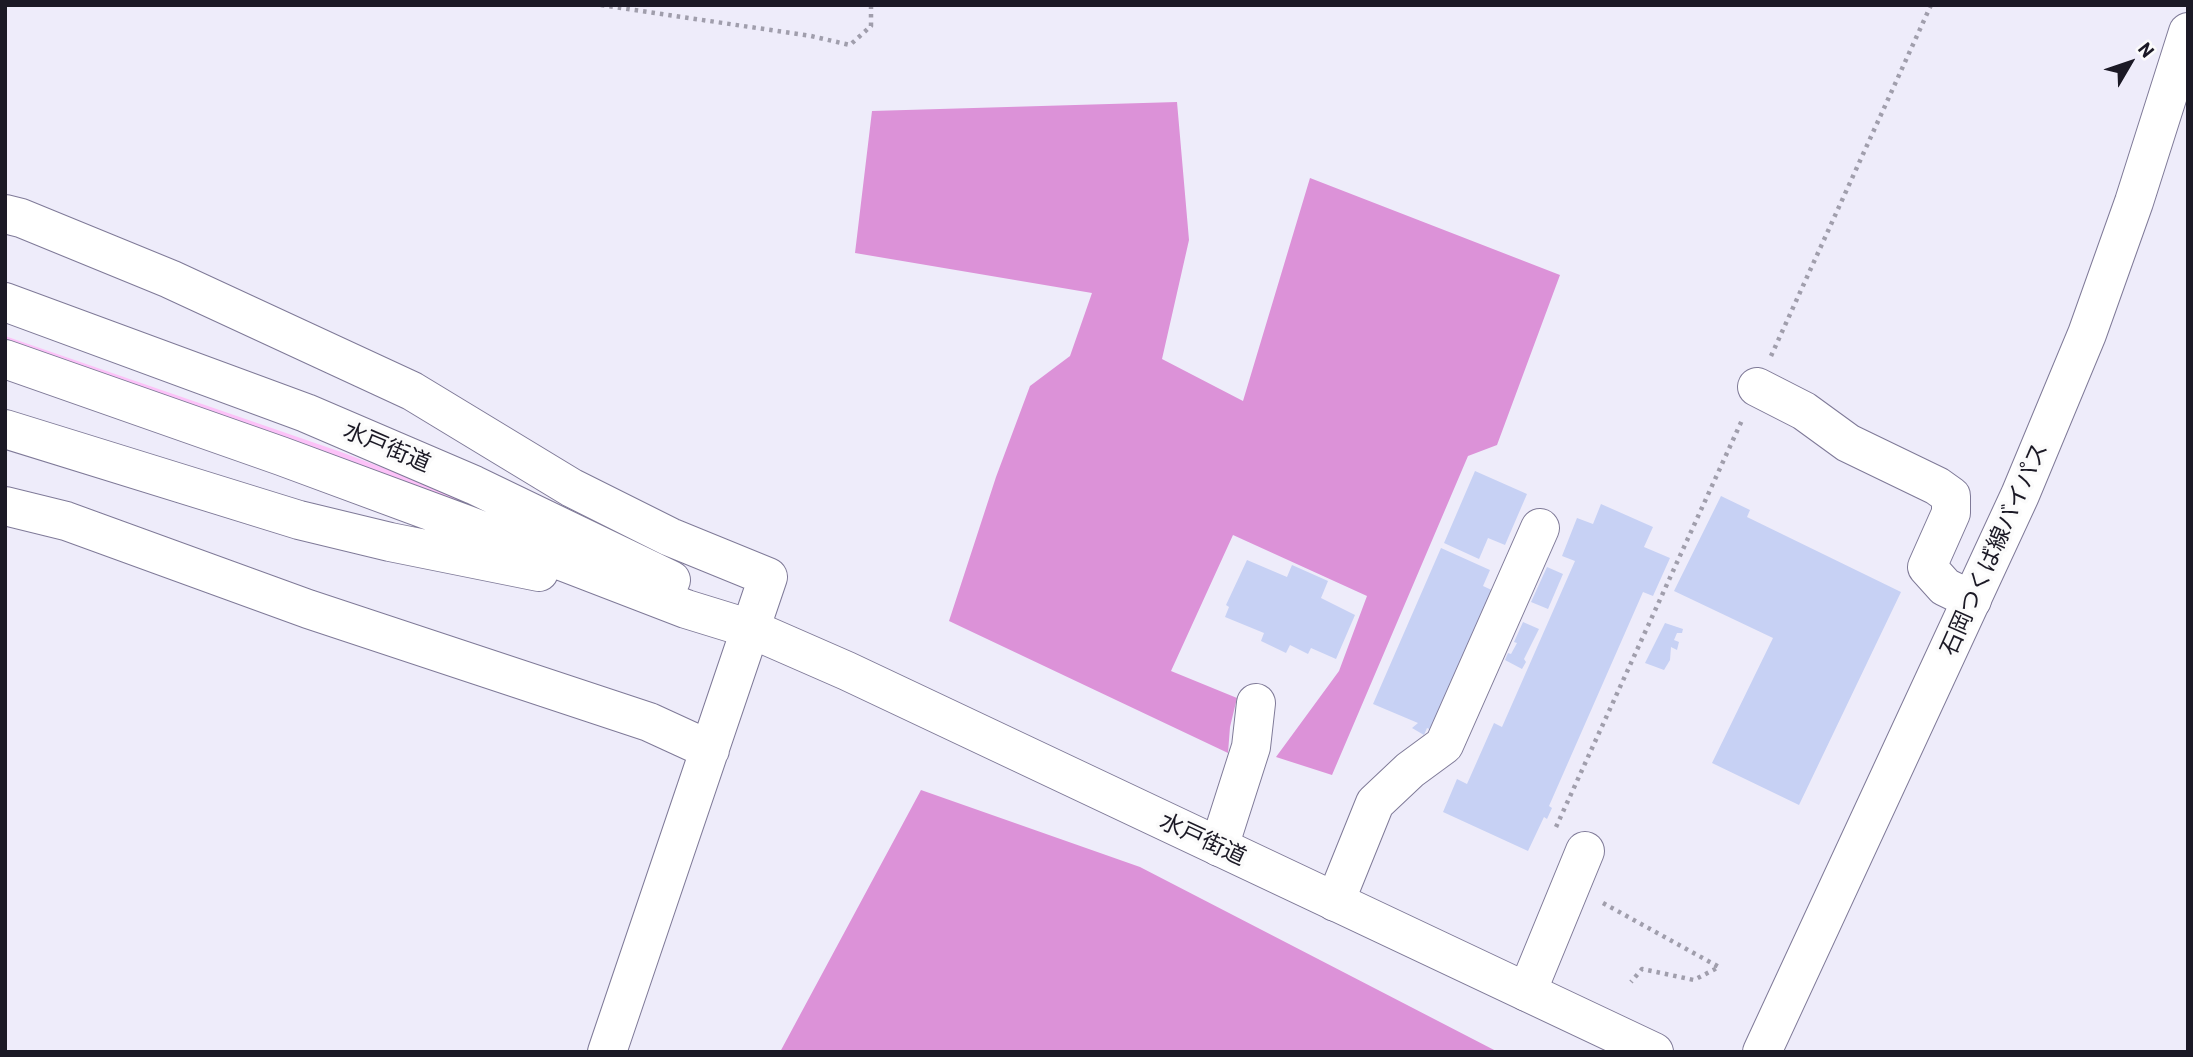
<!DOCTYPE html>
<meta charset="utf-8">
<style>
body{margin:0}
#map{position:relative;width:2193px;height:1057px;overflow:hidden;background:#eeecfa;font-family:Barlow,sans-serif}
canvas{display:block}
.frame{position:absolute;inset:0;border:7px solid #1b1925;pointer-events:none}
.north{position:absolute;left:2095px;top:28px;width:70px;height:70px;-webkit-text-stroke:5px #fbfbfb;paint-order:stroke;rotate:51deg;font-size:19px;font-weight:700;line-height:28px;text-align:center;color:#1b1925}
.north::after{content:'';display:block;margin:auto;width:24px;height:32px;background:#1b1925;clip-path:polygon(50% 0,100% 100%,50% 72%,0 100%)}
</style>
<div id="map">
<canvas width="2193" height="1057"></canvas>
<div class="frame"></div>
<div class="north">N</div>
</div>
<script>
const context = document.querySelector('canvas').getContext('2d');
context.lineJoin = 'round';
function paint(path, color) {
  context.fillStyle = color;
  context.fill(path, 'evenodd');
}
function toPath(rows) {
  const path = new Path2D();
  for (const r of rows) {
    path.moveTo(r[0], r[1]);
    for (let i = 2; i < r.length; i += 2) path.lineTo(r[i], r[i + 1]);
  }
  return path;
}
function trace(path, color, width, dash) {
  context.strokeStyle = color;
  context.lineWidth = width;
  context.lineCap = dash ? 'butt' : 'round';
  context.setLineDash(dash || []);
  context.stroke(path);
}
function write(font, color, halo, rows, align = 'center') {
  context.font = font + ' Barlow,"Noto Sans JP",sans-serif';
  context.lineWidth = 7;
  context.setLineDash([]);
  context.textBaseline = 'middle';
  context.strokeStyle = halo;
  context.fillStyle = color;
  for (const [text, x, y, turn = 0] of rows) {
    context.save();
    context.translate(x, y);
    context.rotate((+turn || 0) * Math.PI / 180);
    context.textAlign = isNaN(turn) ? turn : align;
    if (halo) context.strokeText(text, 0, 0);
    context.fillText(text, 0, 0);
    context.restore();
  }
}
paint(toPath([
 [5,336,341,452,464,498,472,505,472,510,5,350]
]), '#fcc2f8');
paint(toPath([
 [1177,102,1189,240,1162,359,1243,401,1310,178,1560,275,1497,445,1468,456,1332,775,1276,757,1339,671,1367,596,1233,535,1171,671,1237,698,1230,727,1228,753,949,621,996,477,1030,386,1070,356,1092,293,855,253,872,111],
 [921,790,1140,867,1498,1052,780,1052]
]), '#dc92d8');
paint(toPath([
 [1475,471,1527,494,1505,545,1488,538,1479,559,1444,543],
 [1721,496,1750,510,1747,517,1901,592,1799,805,1712,763,1773,638,1674,591],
 [1601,504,1653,527,1644,547,1670,558,1653,596,1643,592,1549,806,1552,808,1547,819,1544,817,1528,851,1443,812,1457,779,1467,784,1494,723,1502,727,1575,561,1562,556,1577,518,1593,524],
 [1441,548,1490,570,1483,586,1498,593,1439,733,1427,728,1424,735,1412,728,1418,723,1373,704],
 [1247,560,1287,577,1292,565,1328,581,1321,598,1355,615,1336,659,1311,648,1308,654,1290,645,1286,653,1261,641,1264,633,1225,617,1229,607,1226,605],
 [1547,567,1563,574,1548,609,1531,602],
 [1523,622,1539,629,1524,659,1526,662,1522,669,1505,660,1508,653,1511,654,1517,643,1514,642],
 [1665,623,1683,629,1682,633,1677,633,1674,640,1679,642,1677,650,1671,647,1670,660,1664,670,1645,663]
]), '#c7d1f4');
const minor = toPath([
 [5,214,21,218,170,279,412,391,572,488,670,537,768,577,607,1052],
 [1757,387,1804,411,1848,443,1937,486,1951,496,1951,513,1927,567,1945,587,1972,600],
 [5,506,66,521,308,609,649,722,710,750],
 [1219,847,1251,747,1256,703],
 [1335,902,1375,803,1410,770,1444,745,1540,528],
 [1527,992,1585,851]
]);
const major = toPath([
 [1762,1052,2020,495,2087,334,2134,202,2188,32]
]);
const highway = toPath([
 [5,302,306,413,474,485,671,580],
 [5,359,281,456,465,524,686,609,751,629,847,671,1654,1052],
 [5,429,299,520,390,542,539,572]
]);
trace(minor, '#7f7a98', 40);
trace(major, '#7f7a98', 40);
trace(highway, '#7f7a98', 40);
trace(toPath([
 [601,5,811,36,850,45,871,26,871,5],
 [1771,356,1931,5],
 [1556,827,1743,418],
 [1603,903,1719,967,1694,980,1642,969,1631,982]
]), '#a09eac', 4.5, [3.5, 5]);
trace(minor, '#fff', 38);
trace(major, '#fff', 38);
trace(highway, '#fff', 38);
write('23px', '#1b1925', '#fbfbfb', [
 ["水戸街道",387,447,23],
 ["石岡つくば線バイパス",1994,549,-66],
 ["水戸街道",1203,839,25]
]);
</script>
